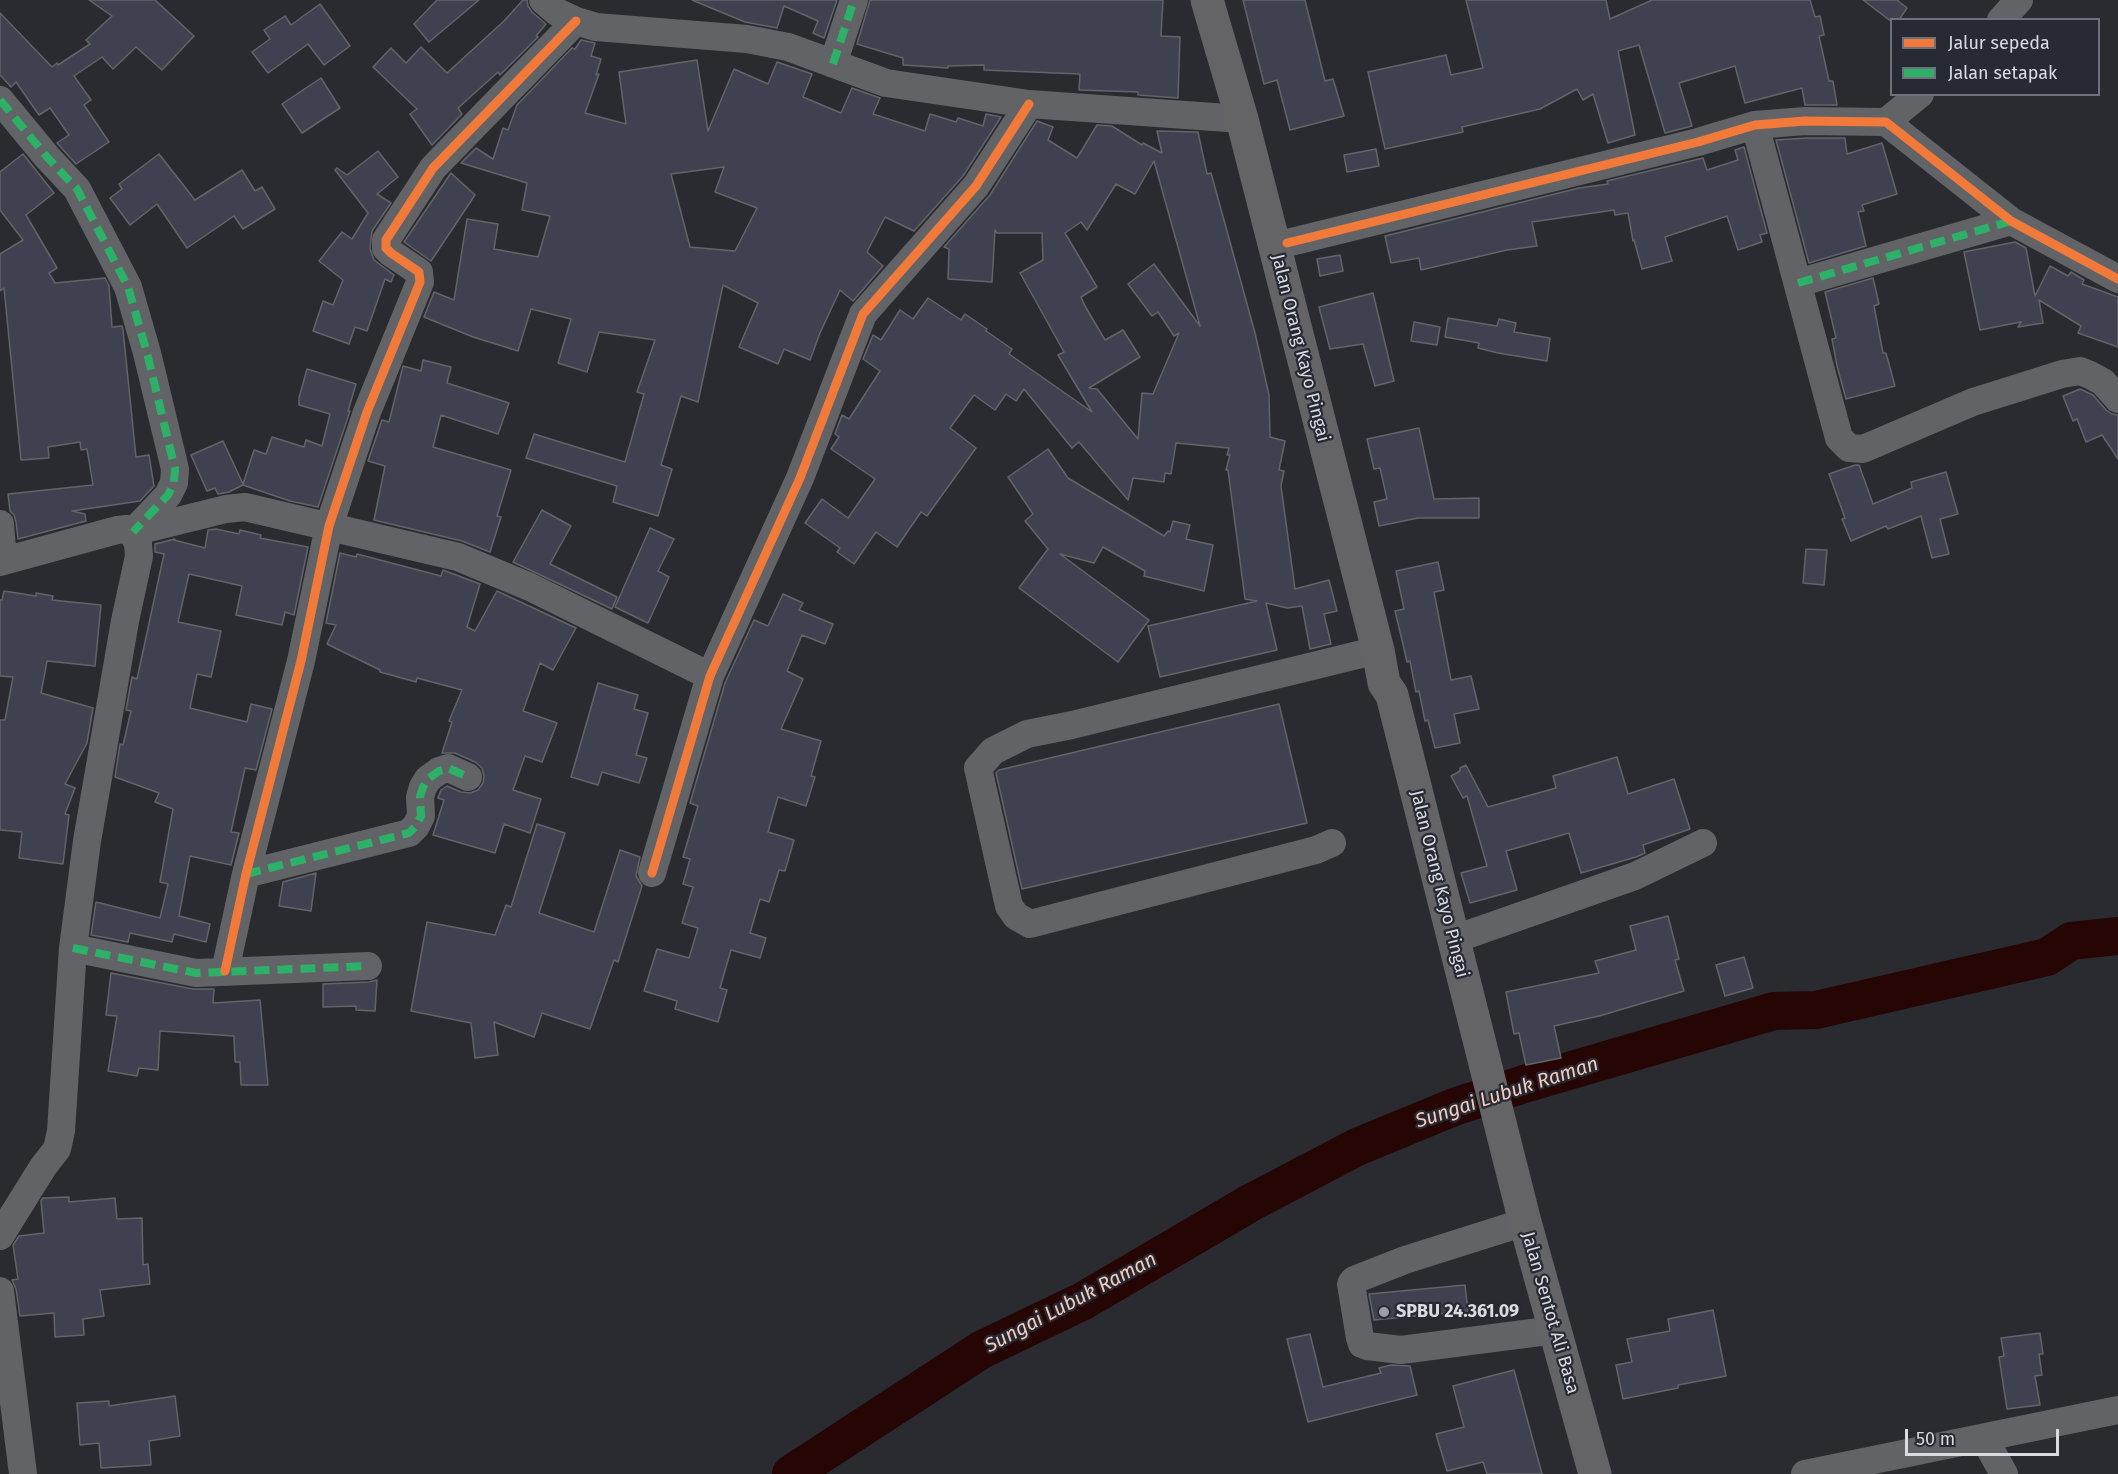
<!DOCTYPE html>
<style>
body{margin:0}
#map{position:relative;width:2118px;height:1474px;overflow:hidden;background:#2a2b30;font-family:"Fira Sans",sans-serif}
canvas{display:block}
.legend{position:absolute;left:1890px;top:18px;width:210px;height:78px;box-sizing:border-box;background:#272933;border:2px solid #6f7079;margin:0;padding:8px 10px;list-style:none;font-size:18px;color:#dadbe2}
.legend li{display:flex;align-items:center;gap:12px;height:30px}
.legend b{width:30px;border:2px solid #6f7079}
.scale{position:absolute;left:1905px;top:1429px;width:154px;height:27px;box-sizing:border-box;border:3px solid #dadbe2;border-top:0;padding-left:8px;font-size:18px;line-height:21px;white-space:nowrap;color:#dadbe2;-webkit-text-stroke:4px #272933;paint-order:stroke}
</style>
<div id="map">
<canvas width="2118" height="1474"></canvas>
<ul class="legend">
<li><b style="height:8px;background:#f17a3a"></b>Jalur sepeda</li>
<li><b style="height:8px;background:#2db169"></b>Jalan setapak</li>
</ul>
<div class="scale">50 m</div>
</div>
<script>
const context = document.querySelector('canvas').getContext('2d');
context.lineJoin = 'round';
function toPath(rows) {
  const path = new Path2D();
  for (const r of rows) {
    path.moveTo(r[0], r[1]);
    for (let i = 2; i < r.length; i += 2) path.lineTo(r[i], r[i + 1]);
  }
  return path;
}
function trace(path, color, width, dash) {
  context.strokeStyle = color;
  context.lineWidth = width;
  context.lineCap = dash ? 'butt' : 'round';
  context.setLineDash(dash || []);
  context.stroke(path);
}
function paint(path, color) {
  context.fillStyle = color;
  context.fill(path, 'evenodd');
}
function write(font, color, halo, rows, align = 'center') {
  context.font = font + ' "Fira Sans",sans-serif';
  context.lineWidth = 4.5;
  context.setLineDash([]);
  context.textBaseline = 'middle';
  context.strokeStyle = halo;
  context.fillStyle = color;
  for (const [text, x, y, turn = 0] of rows) {
    context.save();
    context.translate(x, y);
    context.rotate((+turn || 0) * Math.PI / 180);
    context.textAlign = isNaN(turn) ? turn : align;
    if (halo) context.strokeText(text, 0, 0);
    context.fillText(text, 0, 0);
    context.restore();
  }
}
trace(toPath([
 [791,1474,981,1350,1083,1301,1252,1202,1357,1147,1454,1107,1524,1084,1774,1011,1816,1010,2047,957,2071,941,2118,936]
]), '#250604', 38);
const building = toPath([
 [89,0,155,0,194,36,162,70,136,47,113,69,102,57,74,76,91,100,84,105,109,142,76,164,57,143,69,135,50,108,39,115,16,82,11,87,0,75,0,13,52,67,57,63,58,65,90,44,86,40,112,16,89,0],
 [437,0,479,0,429,42,414,24,437,0],
 [523,0,527,0,528,6,532,12,546,24,536,36,538,37,500,75,498,72,458,108,462,114,432,145,410,114,417,109,373,67,391,48,406,63,421,47,447,73,504,21,523,0],
 [692,0,837,0,824,38,813,33,818,21,784,6,777,28,745,22,692,0],
 [870,0,1163,0,1161,36,1180,37,1178,98,1138,95,1138,92,1079,90,1080,74,984,70,984,65,948,66,948,68,903,65,903,58,857,44,870,0],
 [1243,0,1305,0,1325,81,1333,79,1344,116,1290,130,1277,80,1264,84,1243,0],
 [1466,0,1606,0,1610,19,1652,0,1810,0,1815,17,1820,16,1824,35,1819,36,1829,81,1833,81,1837,105,1805,105,1802,88,1745,103,1735,66,1679,83,1692,126,1665,133,1639,45,1618,51,1635,135,1608,143,1593,94,1583,100,1577,89,1540,109,1462,127,1463,132,1385,149,1368,72,1446,55,1451,75,1483,68,1466,0],
 [1863,0,1897,0,1907,8,1899,20,1892,20,1892,22,1863,0],
 [320,4,350,46,324,65,308,44,268,73,252,52,270,39,264,30,285,16,291,25,320,4],
 [581,40,595,43,591,56,601,59,596,75,599,74,585,113,626,124,619,72,697,60,708,131,734,69,768,84,777,62,812,74,803,97,841,113,852,88,880,98,873,114,925,131,930,114,956,122,958,118,983,126,986,114,1001,117,963,176,914,231,885,217,867,252,883,266,853,301,840,290,820,333,810,360,784,349,778,364,739,347,758,303,723,285,698,402,681,396,661,465,672,469,658,516,613,502,617,486,526,458,534,434,625,462,644,394,637,392,655,340,599,332,587,372,558,363,571,319,531,309,518,351,473,337,424,317,434,292,454,300,467,219,498,224,494,249,538,257,550,216,522,210,527,183,461,163,476,148,493,159,503,128,508,130,517,105,572,48,575,49,581,40],
 [724,167,715,192,757,208,735,251,690,247,671,174,724,167],
 [321,78,340,108,302,133,282,104,321,78],
 [1037,121,1053,127,1048,140,1077,158,1097,125,1112,126,1142,145,1143,143,1162,153,1157,131,1198,132,1207,174,1211,173,1255,333,1269,395,1270,437,1285,441,1279,470,1284,471,1281,486,1295,589,1329,580,1337,611,1324,614,1331,644,1310,649,1302,606,1287,608,1266,603,1277,650,1160,677,1148,626,1257,601,1245,599,1228,470,1226,470,1230,455,1227,455,1229,448,1176,443,1171,474,1165,473,1164,482,1133,478,1128,500,1079,442,1072,448,1024,389,1016,401,1006,394,995,410,974,395,950,428,976,448,927,516,921,512,897,547,876,532,854,564,837,552,840,548,805,523,822,499,848,518,875,479,831,449,839,437,835,434,842,415,849,419,880,371,863,359,873,335,881,340,900,310,913,319,928,298,961,320,965,314,987,329,986,331,1012,349,1009,354,1092,412,1058,355,1064,352,1020,273,1043,260,1042,233,997,233,995,230,992,282,948,279,949,249,944,247,990,195,1037,121],
 [1154,161,1200,326,1154,264,1128,284,1152,316,1158,312,1174,336,1179,333,1153,394,1142,393,1138,439,1097,389,1089,388,1140,357,1123,330,1105,340,1085,306,1081,297,1097,287,1065,233,1081,222,1087,230,1116,184,1135,194,1154,161],
 [1806,138,1845,138,1847,154,1882,143,1897,194,1862,205,1864,211,1858,212,1866,246,1809,263,1776,140,1806,138],
 [1744,147,1767,233,1760,235,1762,242,1738,250,1727,216,1665,237,1672,261,1642,269,1634,240,1633,241,1628,213,1615,215,1614,210,1532,222,1537,246,1507,250,1421,270,1419,258,1391,263,1385,236,1579,188,1608,184,1607,181,1703,158,1707,170,1738,160,1735,150,1744,147],
 [1376,149,1379,166,1347,172,1344,155,1376,149],
 [378,151,398,177,377,194,391,203,372,231,370,248,374,260,394,275,391,282,385,279,367,331,355,327,349,344,313,331,323,301,333,305,343,280,319,261,342,232,352,239,368,213,335,170,337,168,347,175,378,151],
 [23,154,54,193,26,215,57,268,49,273,55,283,105,278,109,286,112,327,122,326,123,330,136,457,149,455,154,486,140,501,72,511,85,514,86,521,18,539,16,522,14,515,10,511,8,494,93,485,87,449,81,450,80,442,48,447,49,458,21,460,4,288,0,291,0,254,23,240,0,210,0,172,23,154],
 [159,154,195,200,242,170,255,191,262,187,275,209,243,229,234,216,187,248,157,204,130,225,110,198,122,189,119,184,159,154],
 [451,173,475,195,431,261,404,242,451,173],
 [2015,242,2026,248,2035,296,2050,266,2068,276,2071,272,2084,280,2082,284,2118,297,2118,347,2078,333,2081,326,2039,300,2043,323,2018,327,2021,322,1980,330,1964,252,2015,242],
 [1340,255,1343,271,1320,276,1317,259,1340,255],
 [1873,278,1879,304,1874,306,1883,353,1886,353,1895,386,1846,399,1837,366,1832,339,1836,338,1825,292,1873,278],
 [1373,293,1394,381,1375,386,1363,344,1330,349,1319,307,1373,293],
 [1448,318,1497,326,1499,319,1516,323,1514,332,1550,338,1547,361,1498,353,1478,348,1479,343,1445,337,1448,318],
 [1414,322,1440,327,1437,345,1411,341,1414,322],
 [423,360,451,367,447,383,509,403,498,434,441,415,433,447,511,470,497,516,501,517,490,552,462,541,374,520,385,466,368,461,382,420,389,422,403,366,421,371,423,360],
 [307,369,356,384,348,411,350,411,318,507,290,501,243,485,229,492,218,494,215,488,207,491,191,455,223,441,243,484,254,450,266,454,272,437,304,447,306,440,322,446,330,414,299,405,299,398,307,369],
 [2080,389,2093,395,2106,410,2112,414,2118,415,2118,459,2102,435,2086,442,2077,419,2073,421,2063,396,2080,389],
 [1419,428,1434,499,1479,498,1479,518,1418,518,1379,526,1374,502,1387,499,1380,468,1374,469,1367,439,1419,428],
 [1048,449,1068,478,1164,536,1168,531,1170,532,1173,521,1190,525,1186,539,1213,545,1204,591,1144,576,1145,571,1103,547,1094,563,1060,554,1149,620,1118,662,1019,588,1048,549,1025,521,1033,514,1008,477,1048,449],
 [1855,465,1859,465,1873,504,1912,488,1911,482,1946,472,1958,514,1940,519,1949,554,1932,558,1921,516,1888,529,1886,526,1851,541,1842,519,1845,518,1829,474,1855,465],
 [542,510,571,526,550,564,617,597,612,609,513,562,542,510],
 [650,528,674,539,658,571,669,577,648,623,615,607,650,528],
 [216,529,239,534,240,530,261,535,260,538,308,547,294,615,285,612,282,625,236,615,242,586,189,574,178,622,221,631,211,677,197,674,190,708,247,722,251,704,272,709,256,770,245,768,231,832,239,833,231,865,190,856,179,916,210,924,206,942,174,934,172,942,130,933,128,942,91,935,96,902,160,918,168,884,160,882,173,809,155,802,159,793,115,777,120,744,123,745,131,711,126,710,132,677,137,679,164,554,155,552,155,544,175,539,174,540,205,548,208,530,216,529],
 [1806,549,1827,550,1824,585,1803,583,1806,549],
 [340,553,356,557,357,554,441,576,443,570,480,584,467,627,475,631,497,591,576,628,553,670,540,663,523,711,557,723,542,762,525,756,513,790,541,799,530,833,504,824,495,853,433,835,444,800,438,798,441,790,447,786,461,792,470,793,478,790,483,783,484,776,482,768,475,762,455,753,442,753,452,722,449,721,462,690,417,678,416,682,380,672,380,670,327,644,336,625,326,623,340,553],
 [1438,562,1444,590,1434,592,1451,680,1471,676,1479,709,1454,714,1460,743,1435,748,1428,720,1425,721,1419,691,1416,692,1410,661,1407,662,1402,640,1395,611,1404,609,1396,571,1438,562],
 [4,591,36,596,36,593,53,596,52,600,101,605,95,666,47,661,41,693,93,708,87,743,65,784,75,788,65,814,69,815,63,864,19,858,22,832,0,830,0,720,5,720,13,677,0,676,0,600,2,600,4,591],
 [783,594,803,603,799,610,833,624,825,644,802,635,787,671,803,679,781,729,821,741,811,776,815,777,806,806,778,797,768,832,794,840,785,871,779,870,769,902,760,899,750,933,766,938,760,958,731,950,720,988,727,990,718,1022,675,1009,677,1001,644,991,657,949,689,958,698,928,682,923,693,887,683,884,690,859,683,857,698,806,690,803,725,683,754,620,768,626,783,594],
 [598,683,638,695,634,709,648,713,636,755,647,758,639,783,602,772,598,785,571,777,598,683],
 [1279,704,1307,823,1022,889,996,773,999,770,1279,704],
 [1617,757,1628,794,1674,779,1690,829,1643,845,1645,853,1636,857,1581,873,1569,833,1506,851,1517,890,1470,903,1461,873,1487,866,1467,796,1463,798,1451,776,1460,771,1460,768,1466,765,1488,807,1556,788,1553,776,1617,757],
 [537,824,565,833,539,913,594,932,620,850,640,857,636,876,642,886,618,962,614,960,590,1029,542,1013,534,1037,494,1022,498,1055,475,1058,471,1023,411,1011,427,922,495,935,506,905,511,907,537,824],
 [316,873,311,911,279,906,283,882,316,873],
 [1668,916,1679,959,1675,960,1684,991,1599,1016,1554,1026,1561,1058,1526,1065,1519,1033,1514,1034,1506,992,1599,973,1595,961,1636,950,1630,926,1668,916],
 [1744,957,1753,988,1725,996,1716,965,1744,957],
 [111,973,193,989,214,989,213,1003,260,1000,268,1085,241,1085,240,1062,235,1062,234,1036,160,1031,158,1070,139,1068,137,1076,108,1071,117,1016,106,1015,111,973],
 [377,980,375,1011,356,1010,356,1006,323,1007,323,984,369,982,377,980],
 [69,1197,69,1202,115,1198,117,1219,142,1218,143,1265,148,1264,150,1284,100,1290,104,1316,83,1319,84,1335,55,1337,54,1313,20,1316,16,1289,12,1280,18,1279,13,1245,19,1236,44,1233,41,1201,43,1198,69,1197],
 [1465,1285,1468,1311,1374,1320,1369,1294,1465,1285],
 [1713,1310,1726,1376,1678,1385,1678,1388,1623,1399,1616,1365,1632,1362,1627,1339,1670,1331,1668,1319,1713,1310],
 [2040,1333,2043,1354,2039,1354,2042,1375,2035,1376,2040,1405,2007,1409,1999,1357,2004,1356,2001,1338,2040,1333],
 [1310,1334,1323,1387,1381,1373,1379,1368,1391,1365,1410,1366,1417,1395,1308,1422,1287,1339,1310,1334],
 [1514,1370,1542,1474,1487,1474,1483,1462,1447,1471,1436,1434,1464,1427,1453,1386,1514,1370],
 [175,1396,180,1436,149,1441,151,1465,101,1468,99,1443,80,1445,77,1403,109,1401,109,1406,175,1396]
]);
paint(building, '#3f4150');
trace(building, '#636468', 1.5);
trace(toPath([
 [543,0,557,12,576,21,596,27,747,39,788,47,886,83,1029,104,1242,119],
 [2001,20,2019,0],
 [833,64,854,0],
 [0,100,47,157,77,189,128,287,147,353,175,469,174,483,168,495,133,532],
 [1886,122,1920,94],
 [1755,125,1839,438,1849,448,1863,449,1973,402,2062,374,2080,371,2090,375,2103,382,2118,399],
 [1287,243,1698,142,1755,125,1805,121,1886,122,2011,221,2118,279],
 [1798,283,2011,221],
 [0,524,3,561],
 [133,532,226,509,245,507,458,557,530,587,710,676],
 [0,562,117,530,127,529,133,532,138,544,139,556,125,621,87,841,73,948,61,1131,57,1149,43,1167,0,1236],
 [1332,843,1316,850,1030,924,1016,916,1009,906,978,768,993,751,1027,734,1072,725,1378,650],
 [652,873,710,676,800,478,863,314,976,186,1029,104],
 [246,874,409,833,416,826,421,816,420,797,423,787,428,779,439,771,448,768,468,777],
 [1452,940,1635,876,1703,843],
 [73,948,196,973,368,966],
 [225,971,246,874,301,661,329,526,367,412,420,282,419,272,391,253,386,248,386,240,433,168,576,21],
 [1525,1222,1405,1260,1354,1280,1351,1284,1360,1338,1362,1344,1367,1346,1401,1350,1555,1330],
 [0,1291,23,1474],
 [1984,1438,2004,1474],
 [1805,1474,2118,1410]
]), '#626366', 28);
trace(toPath([
 [1207,0,1242,119,1378,650,1384,683,1392,695,1525,1222,1595,1474]
]), '#646467', 33);
trace(toPath([
 [833,64,854,0],
 [0,100,47,157,77,189,128,287,147,353,175,469,174,483,168,495,133,532],
 [1798,283,2011,221],
 [246,874,409,833,416,826,421,816,420,797,423,787,428,779,439,771,448,768,468,777],
 [73,948,196,973,368,966]
]), '#2db169', 8, [15, 8]);
trace(toPath([
 [1287,243,1698,142,1755,125,1805,121,1886,122,2011,221,2118,279],
 [652,873,710,676,800,478,863,314,976,186,1029,104],
 [225,971,246,874,301,661,329,526,367,412,420,282,419,272,391,253,386,248,386,240,433,168,576,21]
]), '#f17a3a', 9);
for (const [x, y, r, color] of [
 [1384,1312,6,"#9c9da4"]
]) {
  const dot = new Path2D();
  dot.arc(x, y, r, 0, 2 * Math.PI);
  context.fillStyle = color;
  context.fill(dot);
  trace(dot, '#272933', 2);
}
write('18px', '#dadbe2', '#272933', [
 ["Jalan Orang Kayo Pingai",1300,348,76],
 ["Jalan Orang Kayo Pingai",1439,884,76],
 ["Jalan Sentot Ali Basa",1550,1313,74]
]);
write('bold 18px', '#dadbe2', '#272933', [
 ["SPBU 24.361.09",1396,1312]
], 'left');
write('italic 20px', '#f7cabb', '#272933', [
 ["Sungai Lubuk Raman",1507,1093,-18],
 ["Sungai Lubuk Raman",1071,1303,-28]
]);
</script>
